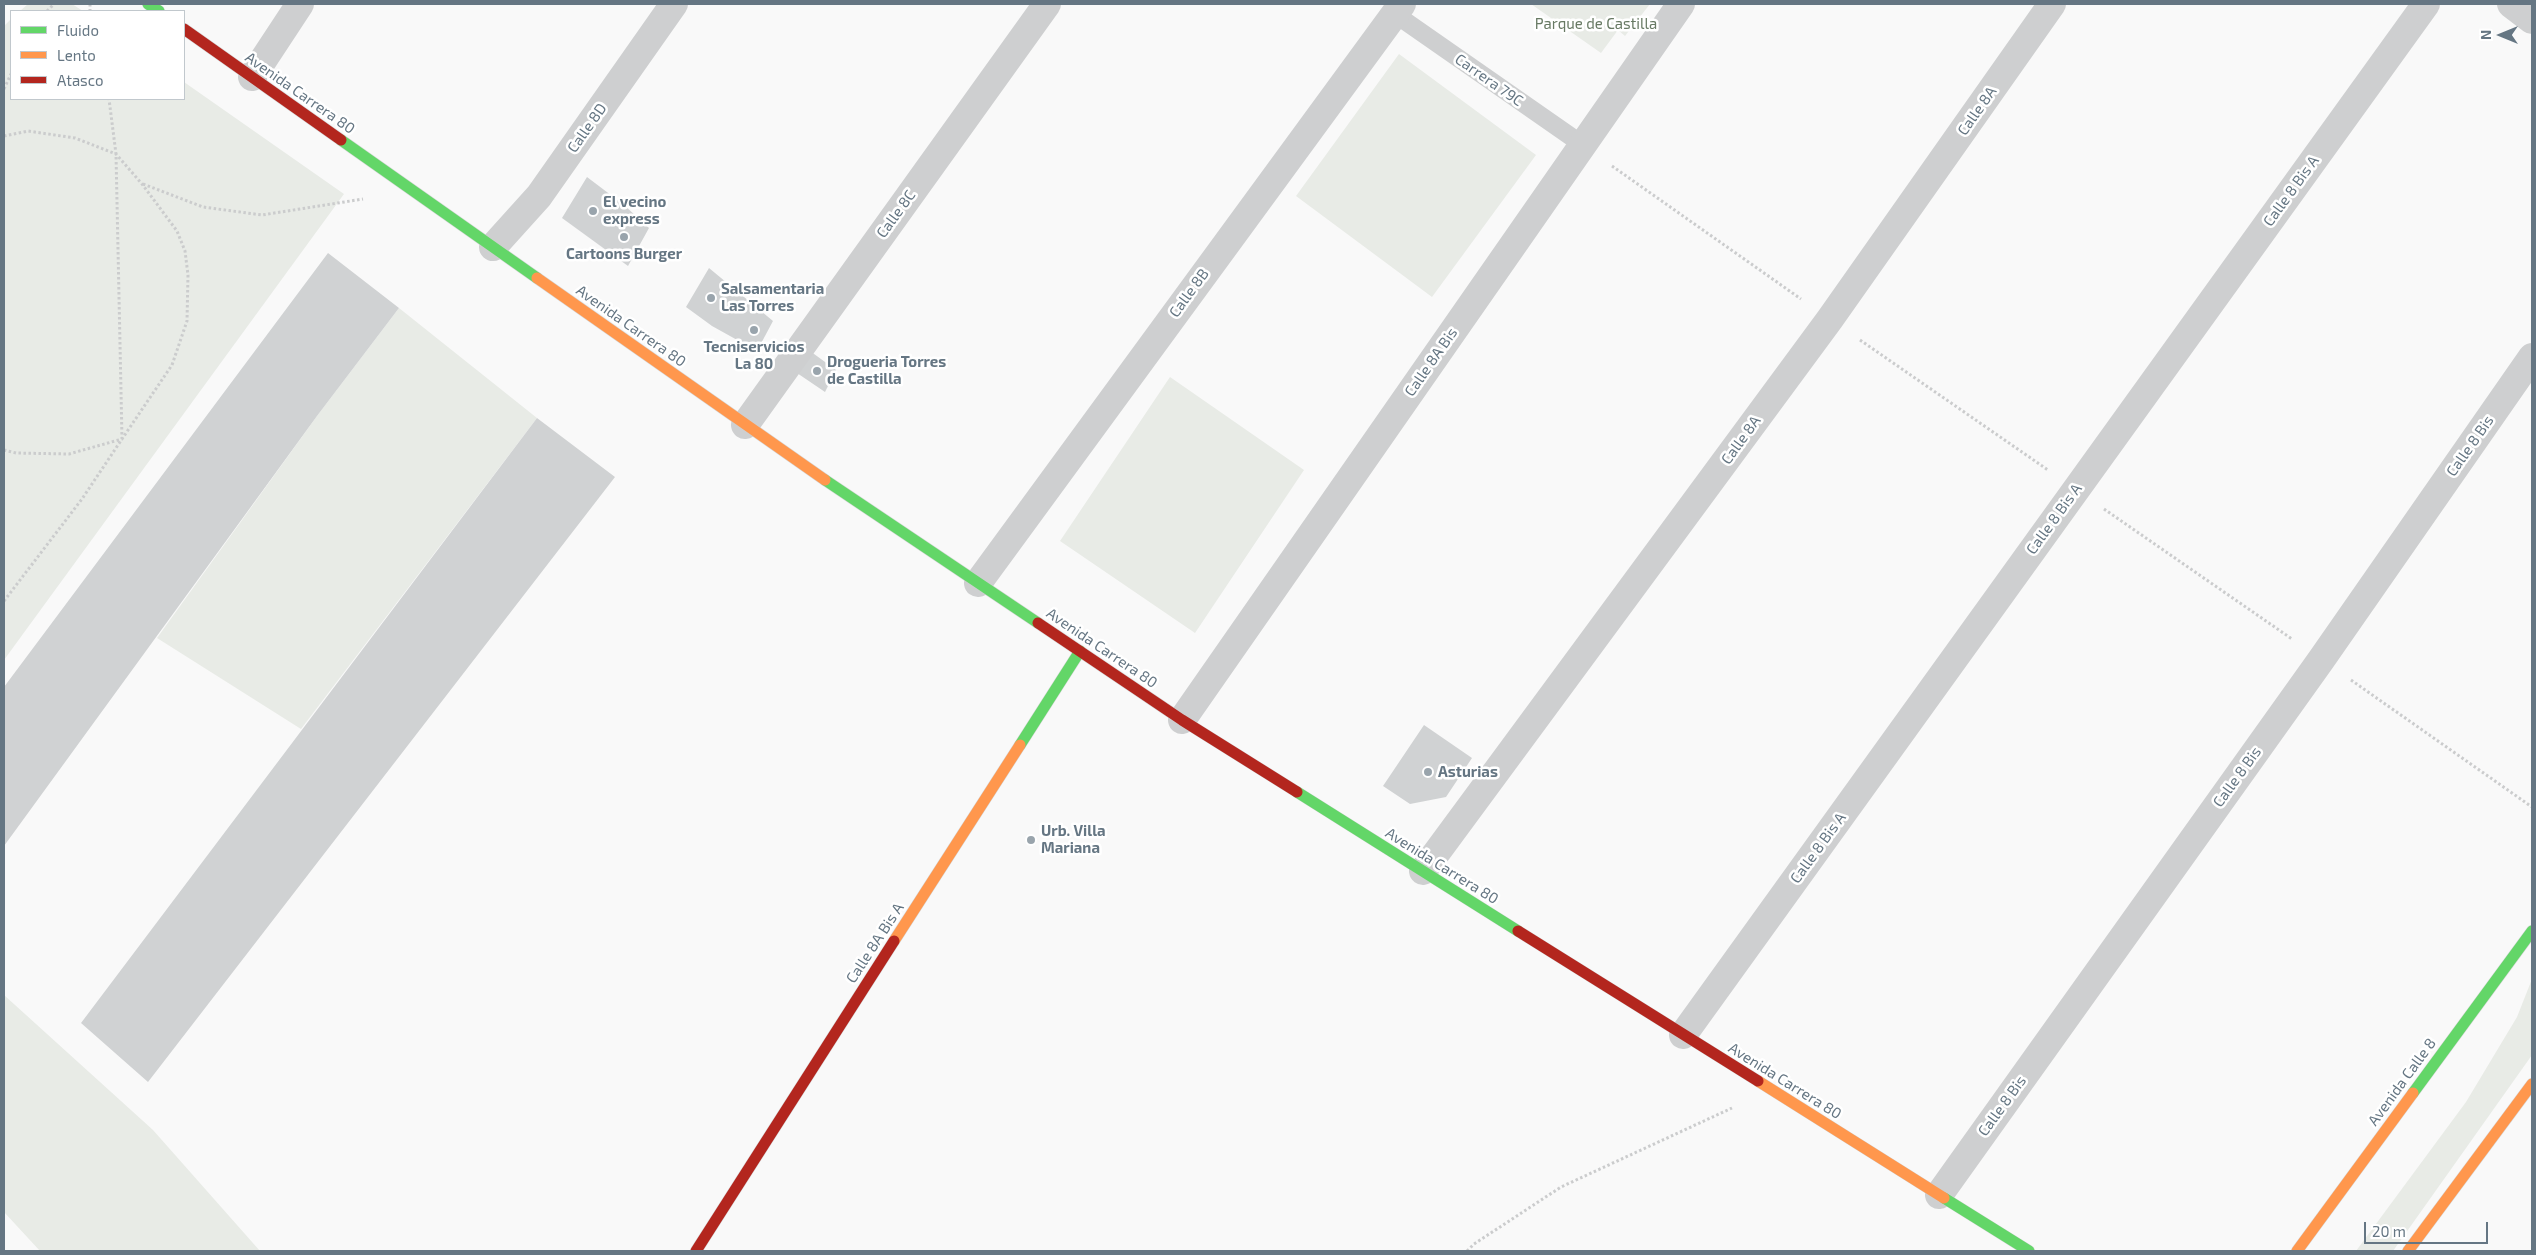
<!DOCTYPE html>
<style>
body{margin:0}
#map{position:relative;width:2536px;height:1255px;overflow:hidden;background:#f9f9f9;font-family:"Exo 2",sans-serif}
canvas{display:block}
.frame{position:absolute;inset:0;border:5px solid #657683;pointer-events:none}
.legend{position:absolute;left:10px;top:10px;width:175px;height:90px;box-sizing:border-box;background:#fff;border:1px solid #c1c8cd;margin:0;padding:6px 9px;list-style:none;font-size:15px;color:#657683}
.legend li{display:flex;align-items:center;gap:10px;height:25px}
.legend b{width:25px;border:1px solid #c1c8cd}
.north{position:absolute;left:2476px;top:10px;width:50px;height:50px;-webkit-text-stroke:4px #fff;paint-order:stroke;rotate:270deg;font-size:14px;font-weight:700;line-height:20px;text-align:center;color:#657683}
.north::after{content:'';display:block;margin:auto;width:18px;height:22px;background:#657683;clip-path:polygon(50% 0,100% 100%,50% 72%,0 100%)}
.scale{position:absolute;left:2364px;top:1222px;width:124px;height:22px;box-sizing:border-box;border:2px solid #657683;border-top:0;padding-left:6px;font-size:15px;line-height:18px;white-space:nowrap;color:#657683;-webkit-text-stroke:4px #fff;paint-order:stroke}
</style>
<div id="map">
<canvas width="2536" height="1255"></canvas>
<div class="frame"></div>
<ul class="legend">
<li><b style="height:6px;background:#63d668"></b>Fluido</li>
<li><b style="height:6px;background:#ff974d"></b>Lento</li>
<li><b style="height:6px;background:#b3261e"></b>Atasco</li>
</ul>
<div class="north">N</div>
<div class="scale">20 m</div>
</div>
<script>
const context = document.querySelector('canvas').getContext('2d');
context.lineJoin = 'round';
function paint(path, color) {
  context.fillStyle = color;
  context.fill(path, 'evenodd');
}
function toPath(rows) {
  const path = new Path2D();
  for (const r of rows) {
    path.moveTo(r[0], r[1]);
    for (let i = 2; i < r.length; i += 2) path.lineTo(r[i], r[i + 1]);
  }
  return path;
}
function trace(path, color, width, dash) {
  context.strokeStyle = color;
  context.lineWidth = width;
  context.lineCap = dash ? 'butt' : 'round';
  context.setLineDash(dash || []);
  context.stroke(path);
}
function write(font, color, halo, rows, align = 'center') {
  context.font = font + ' "Exo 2",sans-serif';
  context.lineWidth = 5;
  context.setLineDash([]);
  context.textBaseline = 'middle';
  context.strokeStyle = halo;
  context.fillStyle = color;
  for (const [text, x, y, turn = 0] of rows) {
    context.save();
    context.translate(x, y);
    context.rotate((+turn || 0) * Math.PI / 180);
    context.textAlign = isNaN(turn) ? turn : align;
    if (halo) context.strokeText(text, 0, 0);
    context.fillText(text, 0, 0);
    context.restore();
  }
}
paint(toPath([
 [28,4,72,4,83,11,20,11],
 [1531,4,1650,4,1625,36,1618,30,1601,53],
 [11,19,11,99,184,99,184,82,344,194,4,660,4,26],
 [1399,54,1536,155,1432,297,1296,196],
 [399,308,537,418,301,729,157,638,317,416],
 [1170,377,1304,470,1195,633,1060,541],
 [2532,979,2532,1055,2393,1251,2356,1251,2466,1102,2517,1017],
 [4,995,153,1130,260,1251,40,1251,4,1212]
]), '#e8ebe6');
paint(toPath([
 [587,177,624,205,649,228,628,266,562,218],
 [328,253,399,308,317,416,4,846,4,687],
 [709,268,773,321,757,351,712,326,686,307],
 [810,351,836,370,825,392,797,373],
 [537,418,615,477,148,1082,81,1023],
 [1424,725,1472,758,1446,797,1410,804,1383,786]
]), '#d0d2d3');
const fast = toPath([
 [148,4,159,11],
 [341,140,537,278],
 [825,480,1038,623],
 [1020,745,1080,651],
 [1297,792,1518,931],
 [2413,1093,2532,931],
 [1944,1198,2029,1251]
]);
const slow = toPath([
 [537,278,825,480],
 [894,941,1020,745],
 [1758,1081,1944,1198],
 [2297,1251,2413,1093],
 [2408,1251,2532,1084]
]);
const jam = toPath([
 [184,29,341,140],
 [1038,623,1182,720,1297,792],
 [1518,931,1758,1081],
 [696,1251,894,941]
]);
trace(fast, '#d5d6d7', 12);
trace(slow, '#d5d6d7', 12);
trace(jam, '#d5d6d7', 12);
trace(toPath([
 [90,4,90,11],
 [47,11,54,4],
 [4,89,11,74],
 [4,136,28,131,75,138,116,154,142,184,177,231,185,251,188,275,187,321,172,365,122,439,69,454,16,453,4,450],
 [1612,166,1801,299],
 [143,184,203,207,262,215,363,199],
 [1860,340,2048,470],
 [2104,509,2292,639],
 [4,601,82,499,122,439,116,154,109,99],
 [2351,680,2532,807],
 [1467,1251,1474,1244,1561,1187,1732,1108]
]), '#cbcccd', 3, [2.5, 2.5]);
trace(toPath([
 [1395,14,1583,145]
]), '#cecfd0', 18);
trace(toPath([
 [2511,4,2532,20],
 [252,77,300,4],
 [493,247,539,196,674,4],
 [745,425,1047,4],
 [978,583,1402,4],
 [1182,720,1681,4],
 [1423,871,1830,319,2052,4],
 [1683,1035,2426,4],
 [1939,1195,2321,660,2532,357]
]), '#cecfd0', 28);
trace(fast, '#63d668', 11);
trace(slow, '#ff974d', 11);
trace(jam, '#b3261e', 11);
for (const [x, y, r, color] of [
 [593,211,5,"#99a4ac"],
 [624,237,5,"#99a4ac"],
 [711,298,5,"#99a4ac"],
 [754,330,5,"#99a4ac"],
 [817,371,5,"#99a4ac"],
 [1428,772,5,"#99a4ac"],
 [1031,840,5,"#99a4ac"]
]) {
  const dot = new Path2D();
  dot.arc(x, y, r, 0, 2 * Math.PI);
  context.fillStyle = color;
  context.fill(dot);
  trace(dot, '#fff', 2);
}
write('15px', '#687a64', '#fff', [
 ["Parque de Castilla",1596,24]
]);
write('15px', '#657683', '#fff', [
 ["Carrera 79C",1489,80,35],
 ["Avenida Carrera 80",300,93,35],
 ["Calle 8A",1977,111,-55],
 ["Calle 8D",587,128,-55],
 ["Calle 8 Bis A",2291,191,-54],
 ["Calle 8C",896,214,-54],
 ["Calle 8B",1189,293,-54],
 ["Avenida Carrera 80",631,326,35],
 ["Calle 8A Bis",1431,362,-55],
 ["Calle 8A",1741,440,-54],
 ["Calle 8 Bis",2470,446,-55],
 ["Calle 8 Bis A",2054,519,-54],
 ["Avenida Carrera 80",1102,648,34],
 ["Calle 8 Bis",2237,777,-54],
 ["Calle 8 Bis A",1818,848,-54],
 ["Avenida Carrera 80",1442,866,32],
 ["Calle 8A Bis A",875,943,-57],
 ["Avenida Carrera 80",1785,1081,32],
 ["Avenida Calle 8",2402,1082,-54],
 ["Calle 8 Bis",2002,1106,-54]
]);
write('bold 15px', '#657683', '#fff', [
 ["El vecino",603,202],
 ["express",603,219],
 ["Cartoons Burger",624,254,"center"],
 ["Salsamentaria",721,289],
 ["Las Torres",721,306],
 ["Tecniservicios",754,347,"center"],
 ["La 80",754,364,"center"],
 ["Drogueria Torres",827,362],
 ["de Castilla",827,379],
 ["Asturias",1438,772],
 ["Urb. Villa",1041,831],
 ["Mariana",1041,848]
], 'left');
</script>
